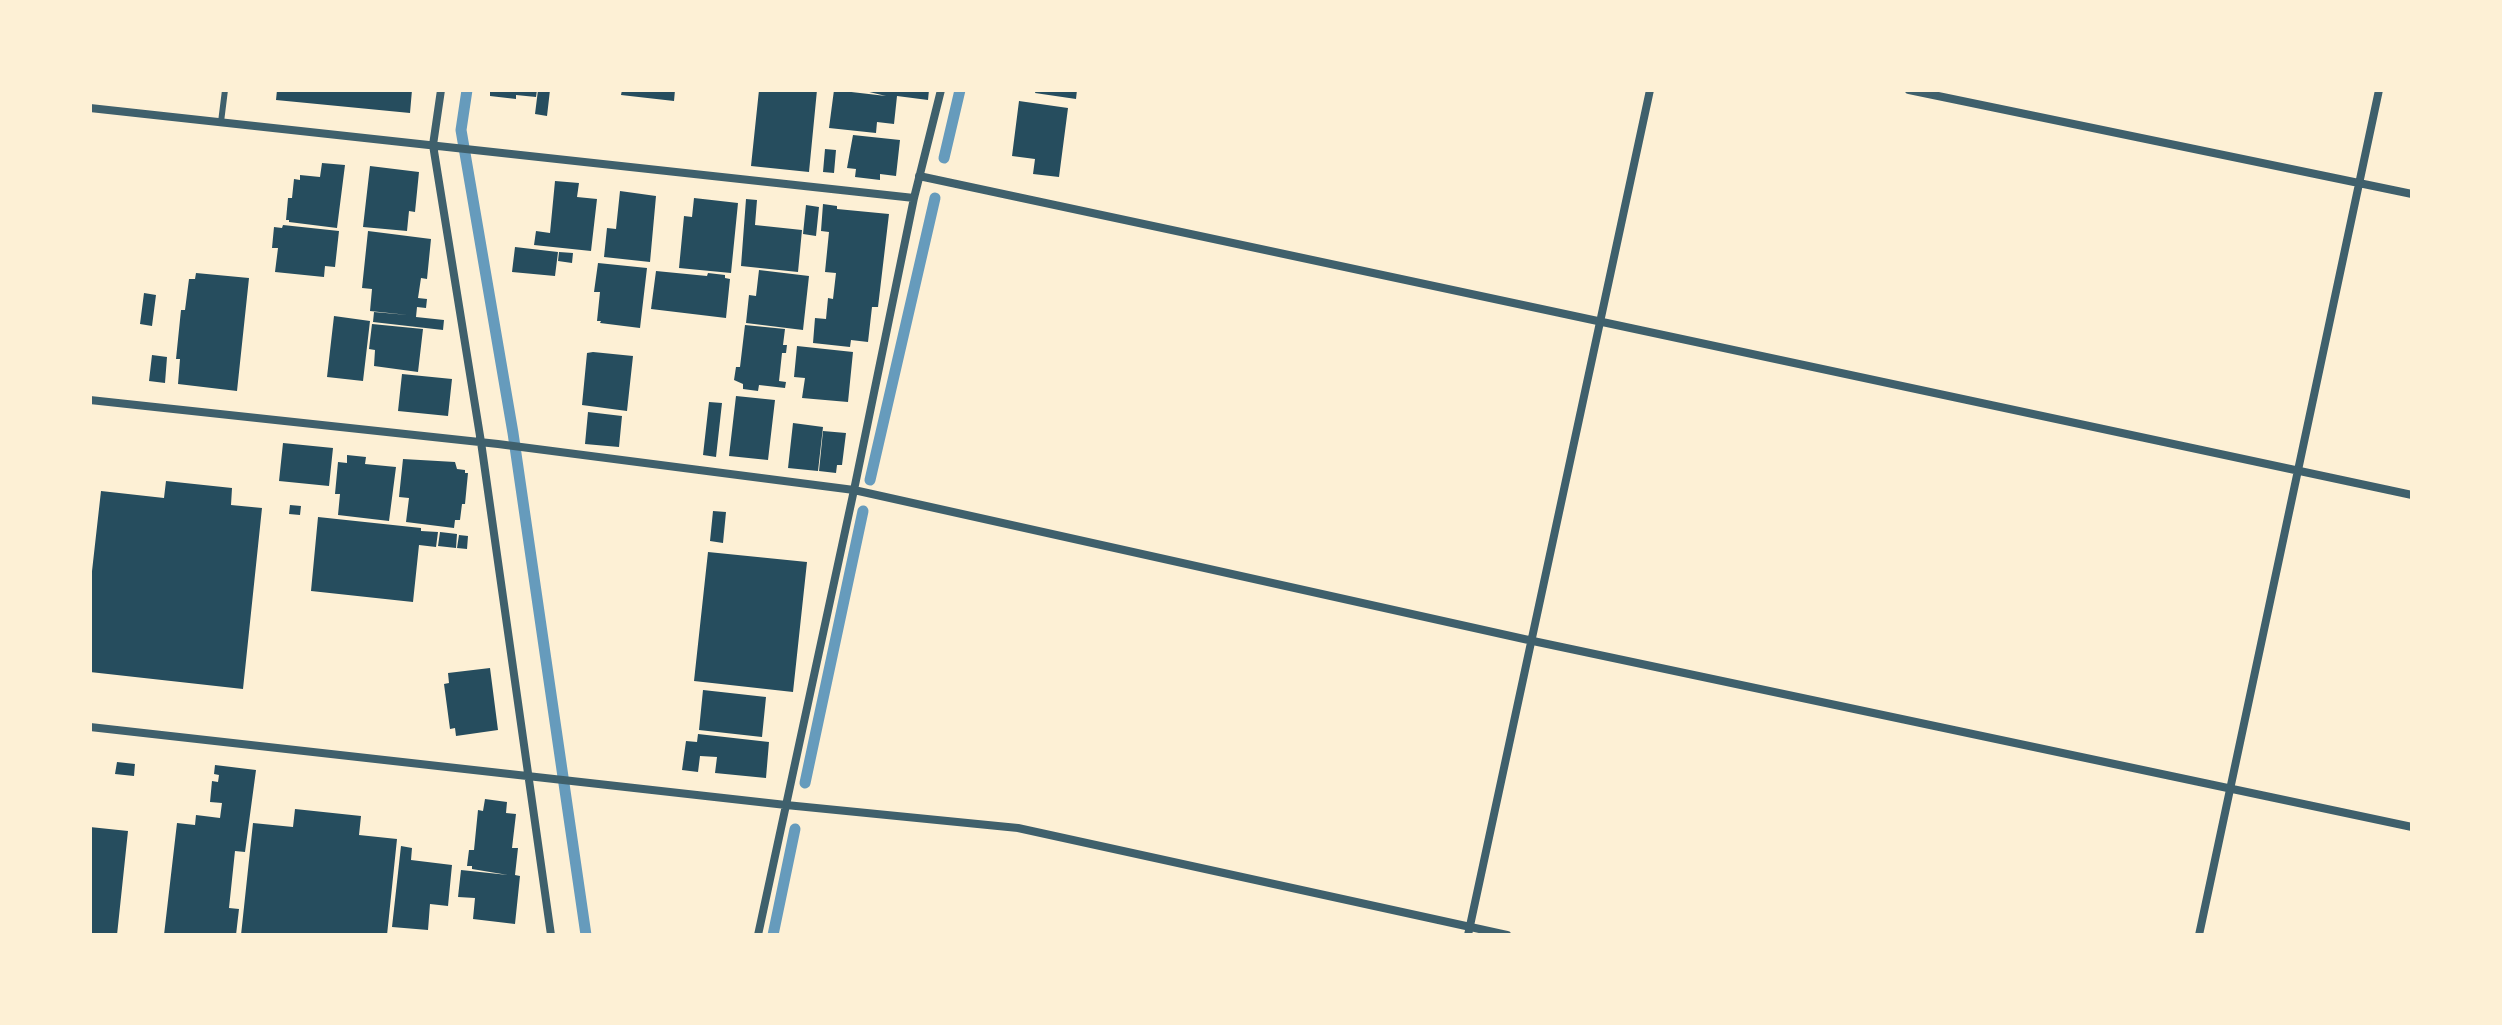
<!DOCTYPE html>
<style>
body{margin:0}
#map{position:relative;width:2502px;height:1025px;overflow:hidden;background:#fdf0d5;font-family:Signika,sans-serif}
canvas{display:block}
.frame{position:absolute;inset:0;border:92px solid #fdf0d5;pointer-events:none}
</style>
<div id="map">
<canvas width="2502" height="1025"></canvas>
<div class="frame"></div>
</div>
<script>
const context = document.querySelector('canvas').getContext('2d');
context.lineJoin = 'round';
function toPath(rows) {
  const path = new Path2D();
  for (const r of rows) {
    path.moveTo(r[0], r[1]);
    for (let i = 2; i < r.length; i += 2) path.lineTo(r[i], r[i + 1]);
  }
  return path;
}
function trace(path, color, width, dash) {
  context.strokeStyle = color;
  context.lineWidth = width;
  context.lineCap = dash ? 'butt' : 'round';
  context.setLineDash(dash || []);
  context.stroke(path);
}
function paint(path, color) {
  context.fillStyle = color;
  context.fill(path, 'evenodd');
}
trace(toPath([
 [467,90,461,130,513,433,586,935],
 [944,158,960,90],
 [870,480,935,198],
 [805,783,863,511],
 [773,935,795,829]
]), '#669bbc', 11);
paint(toPath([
 [277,90,412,90,410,113,276,100],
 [490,90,537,90,536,97,516,95,516,99,490,96],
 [538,90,550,90,547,116,535,114],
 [622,90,675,90,674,101,621,95],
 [759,90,817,90,809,172,751,166],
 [834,90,886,96,861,90,929,90,928,100,897,96,894,124,877,122,876,133,829,128],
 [1036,90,1077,90,1076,99,1035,93],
 [1019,101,1068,108,1059,177,1033,174,1035,159,1012,156],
 [853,135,900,140,896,176,880,174,880,180,855,177,856,169,847,168],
 [825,149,836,150,834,173,823,172],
 [322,163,345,165,337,228,289,222,289,220,286,220,288,198,292,198,294,179,300,180,300,175,320,177],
 [370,166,419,172,415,212,409,211,407,231,363,227],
 [555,181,579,183,577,197,597,199,591,251,534,245,536,231,550,233],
 [620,191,656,196,650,262,604,257,607,228,616,229],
 [694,198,738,203,731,273,679,268,684,216,692,217],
 [746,199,757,200,755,225,802,230,798,272,741,266],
 [823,204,837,206,837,209,889,214,878,307,872,307,868,342,851,340,850,347,813,343,815,318,826,319,828,298,833,299,836,273,825,272,829,232,821,231],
 [806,205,819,207,816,236,803,234],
 [283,225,339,231,335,267,325,266,324,277,275,272,278,248,272,248,274,227,282,228],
 [368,231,431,239,427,279,421,278,418,298,427,299,426,308,417,307,416,317,444,320,443,330,373,322,374,312,408,315,370,311,372,289,362,288],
 [515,247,558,252,555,276,512,272],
 [559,252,573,253,572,263,558,261],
 [598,263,647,268,640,328,600,323,601,321,597,321,600,292,594,292],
 [759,270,809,276,803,330,746,323,749,295,756,296],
 [656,271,707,276,708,273,725,275,725,278,730,279,726,318,651,309],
 [196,273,249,278,237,391,178,384,180,359,176,359,181,310,185,310,189,279,195,279],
 [144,293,156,295,152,326,140,324],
 [334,316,370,321,363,381,327,377],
 [372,324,423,329,418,372,374,366,375,350,369,349],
 [745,325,785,329,783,345,787,345,786,353,782,353,779,381,786,382,785,388,759,385,758,391,743,389,743,384,734,380,736,367,740,367],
 [797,346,853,352,848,402,802,398,805,378,794,377],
 [593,352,633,356,627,411,582,405,587,353],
 [152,355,167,357,165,383,149,381],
 [402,374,452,379,448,416,398,411],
 [736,396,775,400,768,460,729,456],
 [709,402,722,403,716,457,703,455],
 [588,412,622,416,619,447,585,444],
 [793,423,823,427,818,471,788,468],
 [823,431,846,433,842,465,837,465,836,473,819,471],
 [283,443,333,448,329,486,279,481],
 [347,455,366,457,365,464,396,467,389,521,338,515,340,494,335,494,338,462,347,463],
 [403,459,455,462,457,469,465,470,465,473,468,473,465,504,462,504,460,520,455,520,454,528,406,522,409,498,399,497],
 [166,481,232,488,231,505,262,508,243,689,90,672,90,589,101,491,164,498],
 [290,505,301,506,300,515,289,514],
 [713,511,726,512,723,543,710,541],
 [318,517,421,528,421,531,438,532,436,547,419,545,413,602,311,591],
 [440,532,457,534,456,548,438,546],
 [459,535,468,536,467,549,457,548],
 [708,552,807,562,793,692,694,681],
 [490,668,498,730,456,736,455,728,450,729,444,684,449,683,448,673],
 [703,690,766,697,762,737,699,730],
 [698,734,769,742,766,778,715,773,717,757,700,756,698,772,682,770,686,741,697,742],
 [117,762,135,764,134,776,115,774],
 [215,765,256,770,245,852,235,851,229,908,239,909,236,935,164,935,177,823,195,825,196,815,220,818,222,803,210,802,212,781,218,782,219,775,214,774],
 [485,799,507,802,506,813,516,814,512,848,518,848,515,875,520,876,515,924,473,919,475,898,458,897,461,870,508,875,472,869,472,866,467,866,469,850,474,850,478,810,483,811],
 [295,809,361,816,359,835,397,839,387,935,241,935,253,823,293,827],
 [90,827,128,831,117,935,90,935],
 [401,846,412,848,411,860,452,865,448,906,430,904,428,930,392,927]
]), '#264d5e');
trace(toPath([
 [221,122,225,90]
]), '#3f606c', 6);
trace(toPath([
 [441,90,433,145,481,442,551,935],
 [1909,90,2412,194],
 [90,108,914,198],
 [919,176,2412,495],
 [90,400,498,444,854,490,1533,641,2412,827],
 [90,727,786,805,1018,828,1507,935],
 [758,935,854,490,914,198,941,90],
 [1468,935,1650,90],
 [2199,935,2379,90]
]), '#3f606c', 8);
</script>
